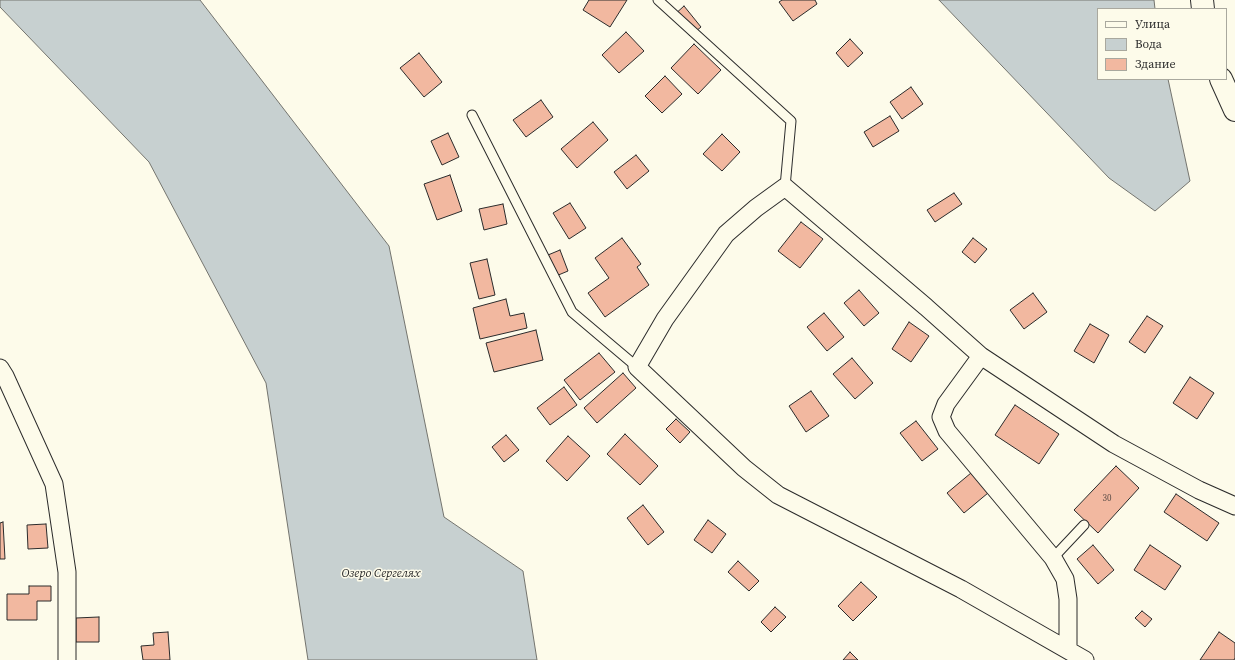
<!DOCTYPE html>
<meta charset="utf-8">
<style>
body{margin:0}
#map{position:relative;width:1235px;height:660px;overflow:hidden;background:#fdfbea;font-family:"Source Serif 4",serif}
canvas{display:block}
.legend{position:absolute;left:1097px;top:8px;width:130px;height:72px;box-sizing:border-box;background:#fdfbea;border:1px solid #a9a89e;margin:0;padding:5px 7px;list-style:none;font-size:12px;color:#2b2b2b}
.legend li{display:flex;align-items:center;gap:8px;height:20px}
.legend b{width:20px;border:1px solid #a9a89e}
</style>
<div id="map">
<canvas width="1235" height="660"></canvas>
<ul class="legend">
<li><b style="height:5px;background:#fdfbea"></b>Улица</li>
<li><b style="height:11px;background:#c7d0d0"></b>Вода</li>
<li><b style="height:11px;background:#f2b8a0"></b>Здание</li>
</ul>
</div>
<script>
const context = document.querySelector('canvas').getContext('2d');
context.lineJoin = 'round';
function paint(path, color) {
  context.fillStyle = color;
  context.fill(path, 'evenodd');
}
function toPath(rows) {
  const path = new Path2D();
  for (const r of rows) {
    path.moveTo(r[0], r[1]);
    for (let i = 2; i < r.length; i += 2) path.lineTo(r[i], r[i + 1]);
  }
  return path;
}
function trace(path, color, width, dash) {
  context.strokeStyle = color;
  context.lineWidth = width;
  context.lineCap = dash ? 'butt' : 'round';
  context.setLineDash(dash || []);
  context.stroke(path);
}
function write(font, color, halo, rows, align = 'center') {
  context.font = font + ' "Source Serif 4",serif';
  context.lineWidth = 3;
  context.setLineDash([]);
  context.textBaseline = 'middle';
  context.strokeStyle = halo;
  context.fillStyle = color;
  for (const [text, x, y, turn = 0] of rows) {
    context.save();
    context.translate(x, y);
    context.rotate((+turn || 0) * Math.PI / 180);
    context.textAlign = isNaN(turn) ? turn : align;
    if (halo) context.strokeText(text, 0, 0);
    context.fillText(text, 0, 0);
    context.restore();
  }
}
const water = toPath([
 [0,0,200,0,389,246,444,517,523,571,537,660,308,660,266,383,149,162,0,7,0,0],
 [939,0,1154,0,1155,9,1098,9,1098,79,1168,79,1190,181,1155,211,1109,178,939,0]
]);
paint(water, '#c7d0d0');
trace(water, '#74746e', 1);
const building = toPath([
 [589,0,627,0,610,27,583,10,589,0],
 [782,0,815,0,817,4,793,21,779,2,782,0],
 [684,6,701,27,690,36,673,16,684,6],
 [626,32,644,51,619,73,602,55,626,32],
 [850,39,863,53,848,67,836,53,850,39],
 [694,44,721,70,698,94,671,68,694,44],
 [419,53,442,82,424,97,400,68,419,53],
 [665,76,682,94,662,113,645,96,665,76],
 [911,87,923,104,902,119,890,102,911,87],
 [541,100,553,117,526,137,513,120,541,100],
 [890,116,899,131,873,147,864,132,890,116],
 [593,122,608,140,577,168,561,149,593,122],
 [448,133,459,157,442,165,431,141,448,133],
 [722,134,740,152,722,171,703,154,722,134],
 [636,155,649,171,627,189,614,172,636,155],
 [450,175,462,211,437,220,424,184,450,175],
 [954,193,962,204,935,222,927,210,954,193],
 [570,203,586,228,569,239,553,213,570,203],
 [503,204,507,224,484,230,479,209,503,204],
 [801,222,823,239,800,268,778,251,801,222],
 [622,238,641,264,637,267,649,285,605,317,588,293,609,278,595,258,622,238],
 [973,238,987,249,975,263,962,252,973,238],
 [560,250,568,271,556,276,548,255,560,250],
 [487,259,495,295,479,299,470,263,487,259],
 [859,290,879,313,864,326,844,303,859,290],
 [1033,293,1047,312,1024,329,1010,310,1033,293],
 [506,299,510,316,524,313,527,328,480,339,473,308,506,299],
 [824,313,844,337,827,351,807,327,824,313],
 [1147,316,1163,326,1145,353,1129,342,1147,316],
 [909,322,929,336,911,362,892,349,909,322],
 [1090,324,1109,335,1094,363,1074,351,1090,324],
 [536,330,543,360,494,372,486,343,536,330],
 [599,353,615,372,580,400,564,380,599,353],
 [852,358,873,383,855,399,833,374,852,358],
 [623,373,636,388,597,423,584,408,623,373],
 [1190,377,1214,393,1197,419,1173,403,1190,377],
 [564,387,577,405,550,425,537,408,564,387],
 [811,391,829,416,806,432,789,406,811,391],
 [1015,405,1059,434,1039,464,995,435,1015,405],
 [676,419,690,432,680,443,666,429,676,419],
 [916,421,938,449,922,461,900,433,916,421],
 [625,434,658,466,640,485,607,454,625,434],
 [506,435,519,450,504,462,492,447,506,435],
 [568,436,590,456,567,481,546,461,568,436],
 [1116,466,1139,488,1098,533,1074,510,1116,466],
 [971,473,988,493,964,513,947,493,971,473],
 [1176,494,1219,523,1207,541,1164,512,1176,494],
 [643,505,664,532,648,545,627,518,643,505],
 [708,520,726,534,712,553,694,540,708,520],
 [3,522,5,559,0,559,0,523,3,522],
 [46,524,48,548,28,549,27,525,46,524],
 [1093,545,1114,570,1098,584,1077,559,1093,545],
 [1150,545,1181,566,1165,590,1134,570,1150,545],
 [738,561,759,581,749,591,728,572,738,561],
 [861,582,877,597,853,621,838,606,861,582],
 [29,586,51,586,51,601,37,601,37,620,7,620,7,594,29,594,29,586],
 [775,607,786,617,771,632,761,622,775,607],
 [1142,611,1152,619,1145,627,1135,618,1142,611],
 [99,617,99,642,76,642,76,618,99,617],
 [168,632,170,660,143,660,141,646,154,645,153,633,168,632],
 [1219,632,1235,643,1235,658,1234,660,1200,660,1219,632],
 [850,652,858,660,843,660,850,652]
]);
paint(building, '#f2b8a0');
trace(building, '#2b2b2b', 1);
const lane = toPath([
 [658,0,791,121,785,187],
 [472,115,572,312,637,367],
 [1053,558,1084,525]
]);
const street = toPath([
 [981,356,946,404,941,417,947,431,1053,558,1065,579,1068,599,1068,650],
 [0,368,5,376,54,484,67,572,67,660],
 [1085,660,961,589,778,495,744,468,637,367,665,319,726,234,756,208,785,187,926,307,981,356,1114,444,1199,490,1235,506]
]);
const secondary = toPath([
 [1202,0,1203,9],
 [1221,79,1235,110]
]);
trace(lane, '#2b2b2b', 11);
trace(street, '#2b2b2b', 19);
trace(secondary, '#2b2b2b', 24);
trace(lane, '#fdfbea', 9);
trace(street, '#fdfbea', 17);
trace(secondary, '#fdfbea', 22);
write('9px', '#5d4e48', null, [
 ["30",1107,499]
]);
write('italic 12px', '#2b2b2b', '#fdfbea', [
 ["Озеро Сергелях",381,574]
]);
</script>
